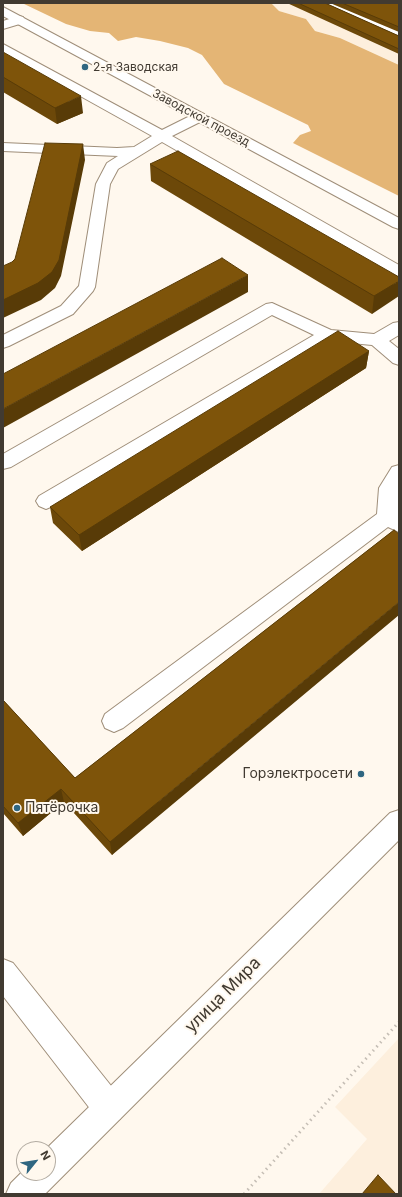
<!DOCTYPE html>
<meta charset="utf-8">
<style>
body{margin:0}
#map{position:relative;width:402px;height:1197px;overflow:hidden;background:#fff8ee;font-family:Inter,sans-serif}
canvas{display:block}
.frame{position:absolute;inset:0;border:4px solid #413a31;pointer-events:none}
.north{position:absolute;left:16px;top:1141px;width:40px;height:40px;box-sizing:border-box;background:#fff8ee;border:1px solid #b3aca2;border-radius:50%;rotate:60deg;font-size:11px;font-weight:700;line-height:16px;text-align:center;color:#413a31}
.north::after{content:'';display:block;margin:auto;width:14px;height:18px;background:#2f6681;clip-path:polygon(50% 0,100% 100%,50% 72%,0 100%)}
</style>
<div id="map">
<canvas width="402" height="1197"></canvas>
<div class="frame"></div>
<div class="north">N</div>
</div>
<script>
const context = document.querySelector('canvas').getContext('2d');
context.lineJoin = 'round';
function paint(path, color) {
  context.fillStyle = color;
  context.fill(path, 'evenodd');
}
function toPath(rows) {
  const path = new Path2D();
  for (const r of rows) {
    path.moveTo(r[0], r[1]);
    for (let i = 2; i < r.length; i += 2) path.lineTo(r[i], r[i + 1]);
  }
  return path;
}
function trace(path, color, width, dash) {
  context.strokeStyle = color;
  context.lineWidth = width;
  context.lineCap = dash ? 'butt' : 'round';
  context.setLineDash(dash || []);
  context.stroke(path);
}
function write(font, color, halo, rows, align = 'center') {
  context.font = font + ' Inter,sans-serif';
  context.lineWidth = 4;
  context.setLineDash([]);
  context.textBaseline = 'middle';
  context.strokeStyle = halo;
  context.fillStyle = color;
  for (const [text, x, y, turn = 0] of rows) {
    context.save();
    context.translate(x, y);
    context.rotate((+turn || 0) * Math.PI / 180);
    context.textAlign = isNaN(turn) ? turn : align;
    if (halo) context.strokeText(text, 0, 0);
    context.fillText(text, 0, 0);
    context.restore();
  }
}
paint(toPath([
 [271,3,399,3,399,65,340,38,315,31,306,19,279,11],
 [399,1038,399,1194,319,1194,367,1139,335,1107]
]), '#fdefdd');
paint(toPath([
 [22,3,271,3,279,11,306,19,315,31,340,38,399,65,399,196,293,143,300,135,311,131,308,125,224,84,202,55,188,48,160,41,136,37,118,41,109,33,90,31,66,24]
]), '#e4b575');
const minor = toPath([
 [317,3,333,3,399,31,399,40,319,6,317,3],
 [19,16,23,17,25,20,23,23,3,29,3,21,19,16],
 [3,44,162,130,194,114,199,113,204,114,206,117,204,120,172,136,399,265,399,277,393,275,162,142,118,169,110,184,95,287,93,291,73,314,9,346,3,348,3,335,61,306,79,286,96,184,107,163,118,156,3,151,3,143,117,148,134,147,152,136,3,53,3,44],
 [272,303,331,330,374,334,393,323,399,322,399,335,389,341,399,349,399,365,393,363,372,345,330,341,53,506,46,509,39,506,36,501,39,496,314,335,272,315,11,467,3,469,3,454,266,304,272,303],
 [399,465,398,513,399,514,399,532,388,527,123,728,114,732,105,728,102,721,105,714,377,514,379,488,392,467,399,465],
 [3,959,13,963,120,1097,124,1108,120,1119,109,1123,98,1119,3,996,3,959]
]);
const major = toPath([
 [3,7,399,218,399,229,393,227,3,16,3,7],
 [399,810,399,840,45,1194,6,1194,11,1183,24,1170,24,1173,48,1173,48,1149,46,1149,390,813,399,810]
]);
trace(minor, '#9f8e79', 2);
trace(major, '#9f8e79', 2);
trace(toPath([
 [244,1194,399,1022]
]), '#c5beb5', 3, [1.5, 4]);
paint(minor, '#fff');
paint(major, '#fff');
paint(toPath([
 [287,3,325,3,399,36,399,54],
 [330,3,399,3,399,32],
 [3,52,83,113,57,124,3,92],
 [150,164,399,277,372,314,151,181],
 [369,351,366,368,82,551,53,523,50,507],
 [394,530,112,855,64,802,23,836,3,813,3,700,75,778]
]), '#6c4809');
paint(toPath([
 [81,96,83,113,57,124,55,108],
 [83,144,85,160,61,276,55,288,41,300,3,318,3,300],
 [248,275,248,292,3,428,3,409],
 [399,281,399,296,372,314,374,296],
 [369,351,366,368,82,551,79,535],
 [399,602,399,615,112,855,110,842],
 [61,789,64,802,23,836,18,823]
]), '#583b07');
const building = toPath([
 [298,3,325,3,399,36,399,49,298,3],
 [342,3,399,3,399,27,342,3],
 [3,52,81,96,55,108,3,77,3,52],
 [45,143,83,144,59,260,52,272,38,283,3,300,3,266,12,262,15,259,45,143],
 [178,151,399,277,399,281,374,296,150,164,178,151],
 [222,258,248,275,3,409,3,374,222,258],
 [338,331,369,351,79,535,50,507,338,331],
 [394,530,399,534,399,602,110,842,61,789,18,823,3,806,3,700,75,778,394,530],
 [378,1175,396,1194,362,1194,378,1175]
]);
paint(building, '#7e540a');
trace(building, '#583b07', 1);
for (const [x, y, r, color] of [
 [85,67,4,"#2f6681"],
 [361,774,4,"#2f6681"],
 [17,808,4,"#2f6681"]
]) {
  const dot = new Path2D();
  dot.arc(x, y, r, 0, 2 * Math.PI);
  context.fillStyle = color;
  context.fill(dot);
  trace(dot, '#fff8ee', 1.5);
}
write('12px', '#413a31', '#fff8ee', [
 ["2-я Заводская",93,67]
], 'left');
write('12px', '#413a31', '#fff8ee', [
 ["Заводской проезд",201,118,28]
]);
write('14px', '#413a31', '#fff8ee', [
 ["Горэлектросети",353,774],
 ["Пятёрочка",25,808,"left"]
], 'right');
write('17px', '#413a31', '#fff8ee', [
 ["улица Мира",223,995,-45]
]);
</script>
